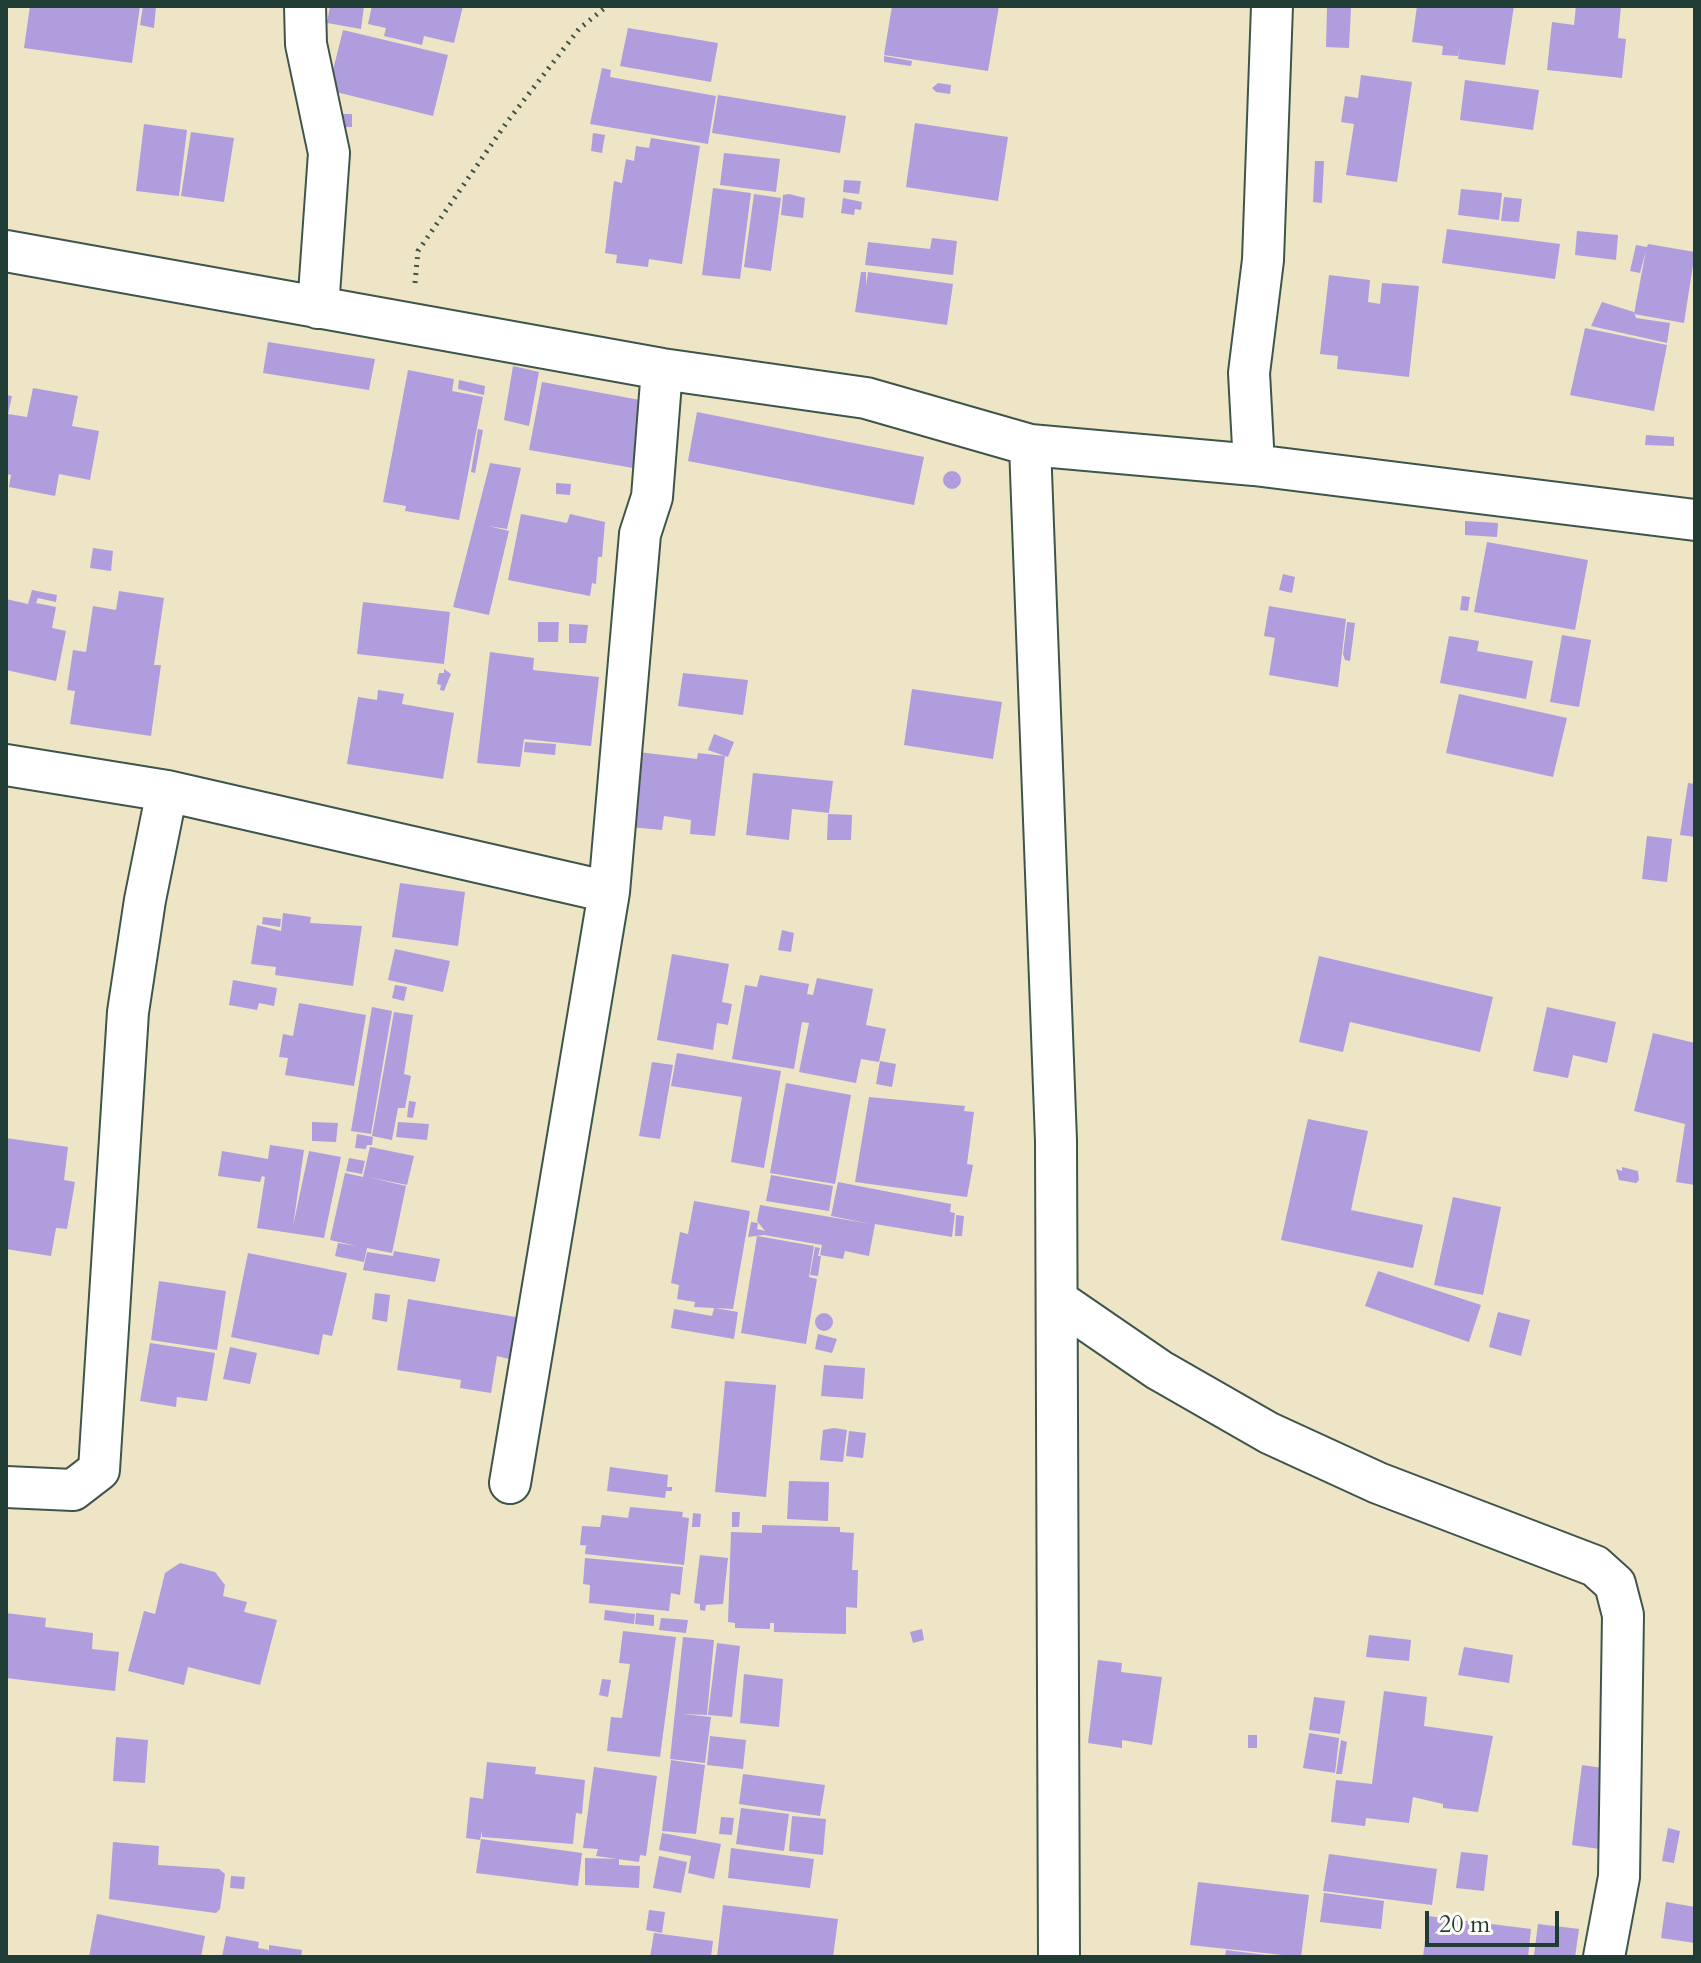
<!DOCTYPE html>
<style>
body{margin:0}
#map{position:relative;width:1701px;height:1963px;overflow:hidden;background:#eee5c7;font-family:Cardo,serif}
canvas{display:block}
.frame{position:absolute;inset:0;border:8px solid #1f3d34;pointer-events:none}
.scale{position:absolute;left:1425px;top:1911px;width:134px;height:36px;box-sizing:border-box;border:4px solid #1f3d34;border-top:0;padding-left:10px;font-size:24px;line-height:28px;white-space:nowrap;color:#1f3d34;-webkit-text-stroke:6px #fdfcf7;paint-order:stroke}
</style>
<div id="map">
<canvas width="1701" height="1963"></canvas>
<div class="frame"></div>
<div class="scale">20 m</div>
</div>
<script>
const context = document.querySelector('canvas').getContext('2d');
context.lineJoin = 'round';
function paint(path, color) {
  context.fillStyle = color;
  context.fill(path, 'evenodd');
}
function toPath(rows) {
  const path = new Path2D();
  for (const r of rows) {
    if (r.length === 3) {
      path.moveTo(r[0] + r[2], r[1]);
      path.arc(r[0], r[1], r[2], 0, 2 * Math.PI);
      continue;
    }
    path.moveTo(r[0], r[1]);
    for (let i = 2; i < r.length; i += 2) path.lineTo(r[i], r[i + 1]);
  }
  return path;
}
function trace(path, color, width, dash) {
  context.strokeStyle = color;
  context.lineWidth = width;
  context.lineCap = dash ? 'butt' : 'round';
  context.setLineDash(dash || []);
  context.stroke(path);
}
paint(toPath([
 [30,6,140,6,132,63,24,48],
 [143,6,156,6,154,28,140,25],
 [330,6,364,6,361,29,327,23],
 [372,6,463,6,454,43,424,36,422,45,384,36,386,28,368,24],
 [892,6,999,6,988,71,884,55],
 [1417,6,1514,6,1505,65,1458,59,1460,48,1458,56,1442,55,1443,46,1412,42],
 [1576,6,1621,6,1618,38,1626,39,1622,78,1547,70,1552,22,1574,25],
 [1327,7,1351,8,1349,48,1326,47],
 [628,28,718,43,711,82,620,66],
 [343,30,448,55,433,116,328,90],
 [884,56,912,61,911,66,884,62],
 [602,68,611,70,610,77,716,96,708,144,590,124],
 [1361,75,1412,82,1397,182,1346,175,1354,124,1341,122,1345,96,1358,98],
 [1465,80,1539,90,1533,130,1460,120],
 [938,83,951,85,950,94,936,92,932,88],
 [718,95,846,116,840,153,712,133],
 [337,114,352,114,352,127,337,127],
 [915,123,1008,137,998,201,906,187],
 [144,124,187,130,179,196,136,191],
 [191,132,234,138,224,202,181,196],
 [593,133,605,135,602,153,591,151],
 [651,138,700,146,682,264,649,259,648,267,616,263,617,255,605,253,614,181,622,183,626,159,634,161,636,146,649,148],
 [724,153,780,159,776,192,720,185],
 [1315,161,1324,161,1322,203,1313,202],
 [844,180,861,181,859,194,843,192],
 [713,188,751,193,740,279,702,275],
 [1461,189,1502,193,1499,220,1458,215],
 [754,194,781,198,771,271,744,267],
 [789,194,805,198,803,218,781,215,783,195],
 [1504,197,1522,199,1519,222,1501,221],
 [843,198,862,202,861,210,855,209,854,215,841,213],
 [1447,229,1560,244,1555,279,1442,263],
 [1577,231,1618,235,1616,260,1575,255],
 [932,238,957,241,953,275,865,265,868,242,930,249],
 [1648,244,1695,252,1684,323,1634,314,1646,250,1640,273,1630,271,1636,245,1647,247],
 [861,272,866,272,866,286,868,272,953,284,947,325,855,312],
 [1329,275,1370,280,1368,302,1380,304,1382,283,1419,286,1409,377,1337,369,1338,356,1320,354],
 [1602,302,1634,312,1636,318,1670,323,1667,343,1591,326],
 [1585,328,1667,345,1654,411,1570,395],
 [268,342,375,359,369,390,263,373],
 [513,366,539,372,529,426,504,420],
 [408,370,454,379,452,391,483,397,459,520,405,511,406,506,383,502],
 [459,380,485,386,484,395,458,389],
 [542,382,651,402,639,469,529,450],
 [33,388,78,396,72,426,99,431,90,480,59,474,55,496,9,487,11,475,6,474,6,395,12,396,8,414,27,417],
 [697,412,924,457,914,505,688,461],
 [478,429,483,430,475,473,471,472],
 [1646,435,1674,437,1674,446,1645,445],
 [490,463,521,468,507,529,488,526,509,531,489,615,453,607],
 [952,480,9],
 [556,483,571,484,570,495,556,494],
 [521,514,567,523,570,514,605,522,602,557,598,557,596,584,592,583,590,596,508,580],
 [1465,521,1498,523,1497,537,1465,535],
 [1487,542,1588,560,1575,630,1474,612],
 [93,548,113,551,111,571,90,568],
 [1283,574,1295,577,1292,593,1279,590],
 [32,590,57,595,56,602,38,598,36,603,56,607,52,628,66,631,56,681,6,670,6,599,28,604],
 [119,591,164,598,154,665,161,665,151,736,70,724,75,691,67,690,73,650,86,652,93,606,116,610],
 [1462,596,1470,597,1468,611,1460,610],
 [363,602,450,612,444,664,357,654],
 [1269,606,1346,619,1338,687,1269,675,1275,638,1264,636],
 [538,622,559,622,558,642,538,642],
 [1347,622,1355,623,1350,661,1345,660,1343,654],
 [569,624,588,625,586,643,569,643],
 [1562,635,1591,640,1579,707,1550,702],
 [1449,636,1479,641,1477,651,1533,661,1526,699,1440,683],
 [490,652,534,658,533,670,599,677,591,746,524,739,520,767,477,763],
 [444,669,451,674,444,691,440,690,441,685,437,684,439,673,444,673],
 [683,673,748,680,743,715,678,706],
 [912,689,1002,702,993,759,904,745],
 [378,690,404,694,402,704,454,713,443,779,347,764,358,697,377,700],
 [1459,694,1567,718,1553,777,1446,753],
 [714,734,734,742,728,757,708,750],
 [525,742,556,744,555,755,524,752],
 [638,752,697,759,698,753,725,756,715,836,690,834,691,820,664,816,662,830,630,827],
 [753,773,833,781,829,813,792,809,789,840,746,835],
 [1688,783,1695,784,1695,837,1680,835],
 [828,814,852,815,851,840,827,840],
 [1647,836,1672,839,1667,882,1642,879],
 [400,883,465,892,458,946,392,937],
 [283,913,311,917,310,923,362,926,353,986,275,975,276,967,251,964,257,925,281,931],
 [263,917,281,919,280,927,262,924],
 [782,930,794,933,791,952,778,950],
 [395,949,450,961,443,992,388,980],
 [672,954,729,964,722,1002,732,1004,728,1025,717,1023,713,1050,657,1040],
 [1319,956,1493,997,1480,1052,1350,1022,1343,1052,1299,1042],
 [760,975,809,984,807,994,813,995,817,978,873,989,866,1025,886,1029,879,1062,861,1059,856,1083,799,1072,809,1023,802,1022,794,1069,732,1059,745,985,757,987],
 [233,980,277,988,274,1006,259,1003,257,1010,229,1005],
 [395,985,407,987,404,1001,392,998],
 [299,1003,366,1015,354,1086,285,1075,288,1058,279,1057,283,1034,293,1036],
 [372,1007,392,1011,371,1134,351,1131],
 [1547,1007,1616,1022,1607,1063,1573,1055,1568,1078,1533,1071],
 [394,1012,413,1015,404,1074,411,1076,405,1108,398,1108,392,1140,372,1136],
 [1653,1033,1695,1043,1695,1185,1676,1182,1685,1124,1634,1111],
 [677,1053,781,1071,764,1168,731,1162,742,1097,671,1086],
 [880,1061,896,1064,892,1087,876,1084],
 [652,1062,673,1065,660,1139,639,1136],
 [786,1083,851,1095,835,1184,770,1173],
 [869,1097,965,1106,964,1111,974,1112,967,1164,973,1165,967,1197,855,1182],
 [409,1101,416,1102,413,1118,407,1117],
 [1308,1119,1368,1131,1351,1210,1423,1225,1413,1268,1281,1240],
 [312,1122,338,1123,336,1142,312,1141],
 [398,1122,429,1124,427,1140,396,1137],
 [357,1134,373,1137,372,1145,367,1145,366,1149,355,1148],
 [6,1138,68,1147,64,1180,75,1182,67,1229,56,1228,51,1256,6,1249],
 [270,1145,304,1150,293,1226,309,1151,341,1157,324,1238,257,1228,265,1177,262,1176,260,1182,218,1176,222,1151,268,1159],
 [370,1147,414,1156,407,1185,368,1177,406,1186,392,1253,367,1248,364,1262,335,1256,338,1243,357,1246,330,1240,345,1173,363,1177],
 [349,1158,365,1161,362,1174,346,1171],
 [1622,1167,1638,1171,1639,1180,1636,1183,1619,1180,1616,1169,1622,1171],
 [771,1175,833,1186,829,1211,766,1201],
 [838,1182,951,1204,950,1212,955,1213,952,1237,875,1224,869,1256,845,1251,843,1259,820,1255,822,1245,764,1235,748,1237,751,1222,758,1223,757,1229,765,1231,757,1221,760,1205,871,1224,831,1216],
 [1453,1197,1501,1207,1483,1295,1434,1285],
 [694,1201,750,1211,733,1309,694,1307,695,1302,677,1299,679,1285,671,1283,680,1232,688,1234],
 [956,1215,964,1216,962,1236,955,1236],
 [757,1236,814,1246,809,1277,817,1279,806,1344,741,1333],
 [815,1247,820,1248,818,1256,821,1256,818,1276,810,1275],
 [394,1251,440,1259,435,1282,363,1270,367,1252,393,1256],
 [248,1253,347,1273,332,1336,323,1334,319,1355,231,1337],
 [1378,1271,1481,1305,1469,1342,1365,1306],
 [159,1281,226,1291,217,1350,151,1340],
 [375,1293,390,1295,387,1322,372,1319],
 [408,1299,516,1317,509,1359,497,1356,491,1393,460,1388,461,1380,397,1370],
 [714,1308,738,1312,734,1339,671,1328,674,1309,712,1316],
 [1498,1312,1530,1320,1521,1356,1489,1347],
 [824,1322,9],
 [818,1334,837,1339,832,1353,815,1349],
 [150,1343,215,1353,207,1401,177,1397,176,1407,140,1401],
 [230,1347,257,1353,250,1384,223,1379],
 [824,1365,865,1368,863,1399,821,1396],
 [725,1381,776,1385,766,1497,715,1492],
 [834,1428,847,1430,843,1462,820,1460,823,1430],
 [849,1431,866,1433,863,1458,846,1456],
 [610,1467,668,1475,667,1487,672,1487,672,1491,666,1491,665,1498,607,1491],
 [789,1481,829,1482,828,1521,787,1519],
 [630,1507,683,1512,682,1517,689,1518,684,1565,585,1554,586,1546,591,1546,580,1545,582,1526,600,1527,602,1515,628,1518],
 [732,1512,740,1512,739,1527,732,1527],
 [693,1513,701,1514,700,1527,692,1527],
 [762,1525,840,1527,840,1532,854,1533,852,1570,858,1570,857,1608,846,1607,846,1634,774,1632,774,1623,770,1623,770,1629,735,1628,735,1623,728,1622,731,1532,762,1533],
 [700,1555,728,1558,723,1604,706,1605,705,1611,700,1610,700,1604,694,1603],
 [585,1558,683,1567,680,1595,671,1593,669,1611,589,1603,590,1585,583,1584],
 [180,1563,215,1572,225,1585,223,1596,247,1602,244,1612,277,1620,260,1685,188,1667,184,1685,128,1671,144,1611,155,1614,165,1573],
 [605,1610,635,1614,634,1624,604,1620],
 [6,1613,46,1618,45,1627,93,1633,92,1649,119,1652,115,1691,6,1678],
 [636,1613,654,1615,654,1626,635,1624],
 [661,1618,688,1620,686,1633,659,1630],
 [922,1629,924,1640,913,1643,910,1632],
 [623,1631,676,1637,660,1757,607,1751,611,1717,622,1718,630,1664,619,1663],
 [1369,1635,1411,1640,1409,1661,1366,1657],
 [683,1637,714,1640,707,1715,682,1714,711,1717,705,1763,670,1759],
 [717,1643,740,1646,732,1717,708,1715],
 [1464,1647,1513,1655,1509,1683,1458,1675],
 [1098,1660,1122,1663,1121,1672,1162,1677,1152,1745,1122,1740,1122,1748,1088,1743],
 [744,1674,783,1679,779,1727,740,1723],
 [602,1679,611,1680,608,1697,599,1695],
 [1384,1691,1427,1697,1424,1726,1493,1736,1478,1812,1443,1808,1443,1804,1413,1797,1409,1823,1366,1818,1365,1826,1331,1822,1336,1780,1372,1784],
 [1314,1697,1345,1701,1340,1734,1309,1730],
 [1309,1733,1339,1738,1335,1773,1303,1768],
 [1248,1735,1257,1735,1257,1748,1248,1748],
 [710,1736,746,1740,743,1769,707,1765],
 [116,1737,148,1740,145,1783,113,1781],
 [1341,1740,1347,1742,1342,1774,1336,1774],
 [671,1760,705,1765,696,1834,662,1831],
 [487,1762,536,1767,535,1774,585,1780,582,1814,576,1813,573,1844,482,1837,482,1831,480,1840,466,1838,470,1797,483,1799],
 [1582,1765,1616,1770,1606,1850,1572,1845],
 [594,1767,657,1776,646,1856,640,1855,639,1862,596,1856,598,1849,583,1848],
 [743,1774,825,1785,820,1816,739,1804],
 [741,1808,789,1814,784,1851,736,1844],
 [792,1816,826,1819,823,1855,789,1851],
 [721,1817,734,1818,732,1835,719,1834],
 [1668,1828,1680,1831,1674,1863,1662,1861],
 [662,1833,721,1844,714,1879,688,1873,691,1856,659,1850],
 [481,1839,582,1853,578,1886,476,1873],
 [113,1842,159,1846,158,1865,219,1869,225,1874,220,1909,216,1913,109,1899],
 [731,1848,814,1859,810,1888,728,1878],
 [1461,1852,1488,1855,1484,1891,1456,1888],
 [1329,1854,1437,1869,1432,1905,1323,1891],
 [659,1856,687,1862,681,1893,653,1888],
 [585,1858,619,1859,619,1865,640,1866,639,1888,585,1885],
 [231,1876,245,1877,244,1889,230,1888],
 [1198,1882,1309,1895,1301,1957,1190,1945],
 [1324,1893,1384,1901,1381,1929,1320,1922],
 [1666,1902,1695,1907,1695,1943,1661,1938],
 [723,1905,838,1919,833,1957,717,1957],
 [649,1910,665,1912,662,1933,646,1930],
 [97,1914,205,1936,201,1957,89,1957],
 [1428,1916,1531,1929,1528,1957,1423,1957],
 [1538,1924,1579,1929,1575,1957,1534,1955],
 [654,1933,713,1941,711,1957,650,1957],
 [226,1936,259,1942,258,1948,269,1950,269,1945,302,1950,301,1957,222,1957],
 [1226,1950,1266,1955,1266,1957,1225,1957]
]), '#af9ddd');
const minor = toPath([
 [305,6,306,44,329,153,318,308],
 [6,251,662,369,866,398,1030,445,1254,465,1695,520],
 [1030,445,1056,1141,1059,1957],
 [1254,465,1249,373,1263,260,1272,6],
 [6,765,167,791,609,892],
 [1057,1300,1159,1370,1269,1433,1378,1483,1595,1566,1615,1584,1623,1615,1619,1877,1604,1957],
 [510,1483,609,892,640,534,652,497,662,369],
 [6,1487,73,1490,99,1470,128,1012,145,900,167,791]
]);
trace(minor, '#3e564a', 44);
trace(toPath([
 [415,283,418,251,507,122,579,29,607,6]
]), '#3e564a', 5, [2, 6]);
trace(minor, '#fff', 40);
</script>
